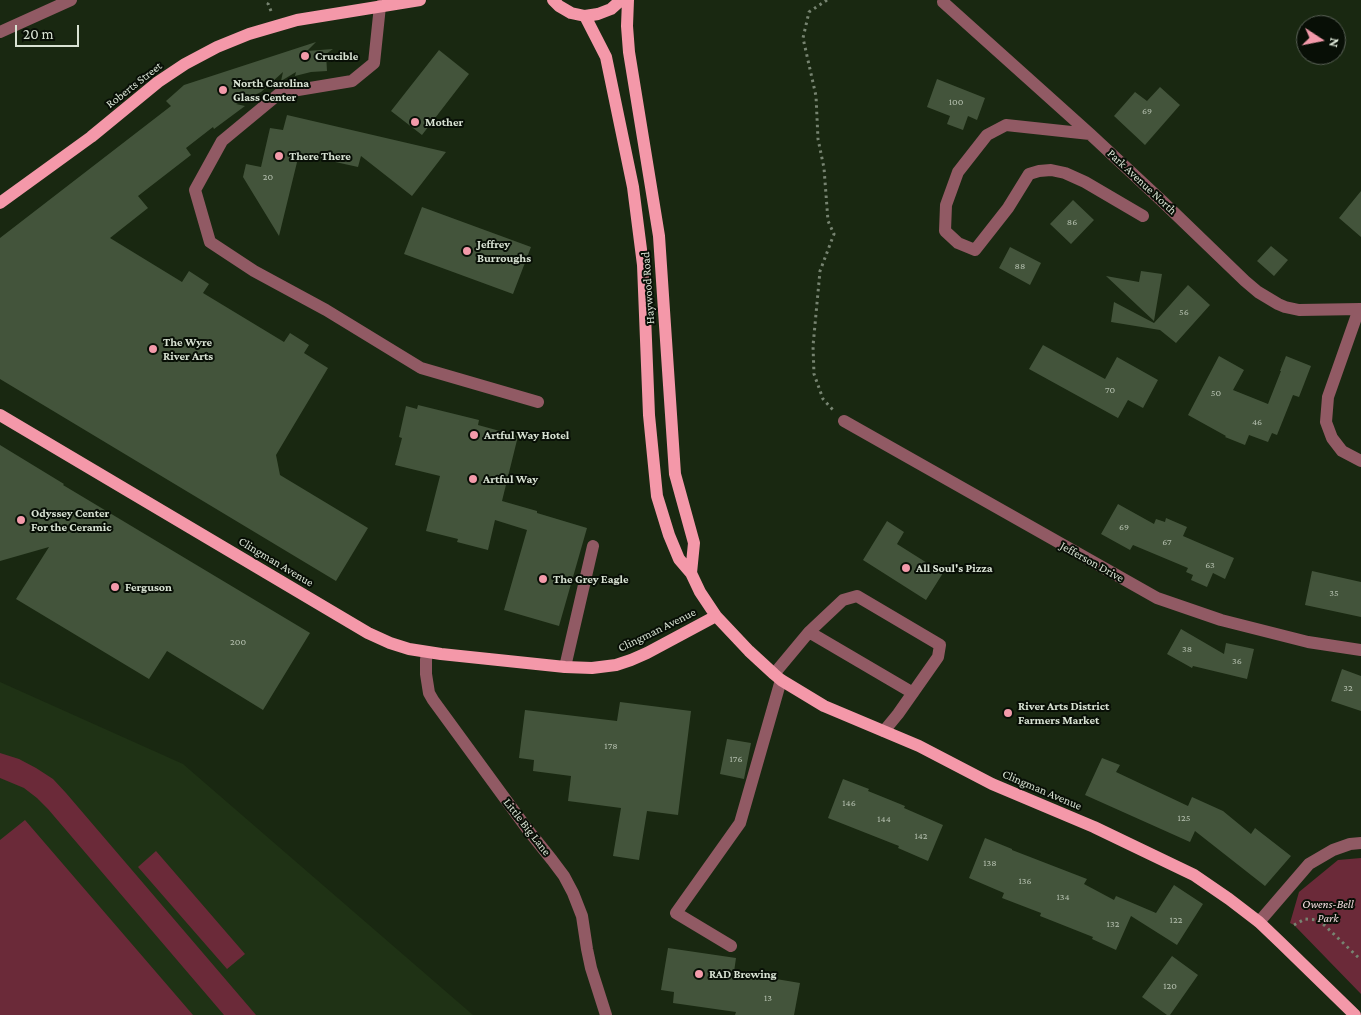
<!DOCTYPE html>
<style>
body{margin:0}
#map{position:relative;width:1361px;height:1015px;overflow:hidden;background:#192811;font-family:"Crimson Pro",serif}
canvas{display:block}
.north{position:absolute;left:1296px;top:15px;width:50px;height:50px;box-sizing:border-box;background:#080f06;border:1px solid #5b6358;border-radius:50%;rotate:101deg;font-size:14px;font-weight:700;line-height:20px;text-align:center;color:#d8e2d3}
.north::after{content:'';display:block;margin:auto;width:18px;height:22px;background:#f39aaa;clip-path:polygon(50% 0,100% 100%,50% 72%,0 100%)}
.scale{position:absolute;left:15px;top:25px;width:64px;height:22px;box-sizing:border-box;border:2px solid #d8e2d3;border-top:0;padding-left:6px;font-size:15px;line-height:18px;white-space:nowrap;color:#d8e2d3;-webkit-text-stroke:4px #080f06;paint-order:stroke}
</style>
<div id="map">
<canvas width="1361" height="1015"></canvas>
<div class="north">N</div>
<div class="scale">20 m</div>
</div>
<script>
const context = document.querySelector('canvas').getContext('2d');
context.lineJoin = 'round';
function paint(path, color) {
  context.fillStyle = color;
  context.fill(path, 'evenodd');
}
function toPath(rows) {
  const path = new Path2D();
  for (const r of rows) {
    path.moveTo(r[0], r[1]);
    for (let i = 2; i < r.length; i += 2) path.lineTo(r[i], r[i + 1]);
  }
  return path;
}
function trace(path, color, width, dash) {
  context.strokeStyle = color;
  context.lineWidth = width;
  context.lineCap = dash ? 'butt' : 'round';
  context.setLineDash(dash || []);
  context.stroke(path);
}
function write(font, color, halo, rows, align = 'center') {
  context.font = font + ' "Crimson Pro",serif';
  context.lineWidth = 4;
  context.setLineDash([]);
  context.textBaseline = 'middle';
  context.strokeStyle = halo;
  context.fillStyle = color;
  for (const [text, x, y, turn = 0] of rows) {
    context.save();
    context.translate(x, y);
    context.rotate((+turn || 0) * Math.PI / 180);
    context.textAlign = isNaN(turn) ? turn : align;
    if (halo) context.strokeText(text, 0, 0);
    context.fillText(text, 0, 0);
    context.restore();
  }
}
paint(toPath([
 [0,682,183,764,473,1015,0,1015]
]), '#1f3215');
paint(toPath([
 [0,753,19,759,36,768,53,779,66,793,256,1015,224,1015,48,809,37,798,24,788,0,778],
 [25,820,193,1015,0,1015,0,840],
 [156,851,245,954,227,969,138,867],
 [1361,858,1361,994,1294,925,1290,923,1299,892,1338,860]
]), '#6b2a39');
paint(toPath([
 [316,42,307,51,333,49,326,54,327,71,311,72,295,76,296,72,281,81,283,72,261,92,236,104,245,106,214,129,213,127,186,148,191,155,138,196,148,208,110,238,182,282,189,271,209,284,203,293,284,342,290,333,309,345,304,353,328,368,276,455,280,475,368,528,336,581,0,379,0,238,171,106,166,101,184,85],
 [439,50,469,74,422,135,391,111],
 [937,79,985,98,977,120,968,116,963,130,947,124,950,116,927,107],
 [1160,87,1180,105,1145,145,1114,116,1135,92,1147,101],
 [287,115,446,152,412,196,361,156,358,167,299,154,279,236,243,177,246,164,261,167,270,128,283,130],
 [1361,191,1361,237,1339,218],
 [1073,200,1094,220,1071,244,1050,224],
 [422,207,531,247,513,294,404,254],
 [1271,246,1288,260,1274,276,1257,261],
 [1010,247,1041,263,1030,285,999,268],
 [1141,271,1162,274,1154,321,1106,276,1139,282],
 [1188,285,1210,305,1176,343,1160,330,1111,322,1114,302,1154,323],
 [1043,345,1105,379,1117,357,1158,380,1143,408,1128,400,1118,418,1029,369],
 [1219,356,1244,370,1233,390,1268,404,1281,371,1280,371,1286,356,1311,366,1299,397,1293,395,1277,435,1272,433,1268,442,1249,435,1245,445,1225,437,1226,436,1188,415],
 [418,405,479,420,478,425,518,436,502,501,537,511,537,513,587,528,559,626,504,610,527,530,495,520,488,550,457,542,458,539,426,531,440,476,395,465,402,438,399,437,406,406,417,409],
 [0,445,64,484,63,485,310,633,263,710,167,651,149,679,16,599,49,547,0,561],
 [1118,504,1154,524,1156,519,1165,522,1166,518,1187,527,1183,536,1234,558,1225,579,1213,573,1207,587,1191,580,1193,575,1186,572,1188,568,1133,545,1130,550,1101,534],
 [887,521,904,532,897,544,943,573,926,600,863,560],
 [1312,571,1361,582,1361,617,1305,605],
 [1181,629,1224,654,1226,643,1254,649,1247,679,1193,666,1192,668,1167,654],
 [1342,669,1361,676,1361,711,1331,701],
 [620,702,691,711,678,815,647,811,639,860,613,856,621,808,568,801,571,776,533,771,534,760,519,758,525,710,617,721],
 [727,739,751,743,744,779,720,774],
 [1102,758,1120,765,1116,772,1188,806,1192,797,1223,811,1251,834,1255,828,1291,856,1265,886,1195,831,1190,842,1085,795],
 [843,779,869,789,868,791,905,806,904,808,943,825,928,861,898,848,899,846,828,818],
 [985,838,1012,849,1012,850,1087,879,1084,884,1114,900,1116,896,1156,913,1174,885,1203,904,1177,945,1131,916,1116,950,1092,939,1093,937,1040,916,1041,913,1002,898,1004,893,969,878],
 [668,948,736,958,734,972,800,983,794,1015,735,1015,736,1012,673,1003,674,992,661,990],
 [1172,956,1198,975,1170,1015,1167,1015,1142,997]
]), '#43543b');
trace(toPath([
 [827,0,809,12,803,38,816,96,818,139,824,168,828,221,834,234,820,271,813,346,814,374,823,399,833,410],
 [271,11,268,4,271,0],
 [1294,925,1305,919,1319,920,1361,960]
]), '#778471', 3, [2.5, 4]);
trace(toPath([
 [943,2,1090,134,1162,201,1245,281,1258,292,1278,304,1285,307,1299,310,1361,309],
 [380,6,374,63,352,81,280,93,222,141,195,190,210,242,254,271,326,310,421,368,538,402],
 [0,32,71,0],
 [1090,134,1006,125,987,135,958,172,946,205,945,231,958,243,975,250,1008,208,1029,174,1039,171,1051,170,1065,173,1085,182,1143,216],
 [1359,309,1328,397,1326,422,1332,438,1342,451,1361,461],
 [844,421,1157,598,1221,620,1308,642,1361,650],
 [809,632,913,693],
 [427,652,426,660,426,674,429,693,433,700,528,830,552,860,564,876,573,893,582,916,587,949,591,968,606,1015],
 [565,667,593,546],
 [774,674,809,632,843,600,857,596,940,645,938,657,898,714,884,731],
 [1259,922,1309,864,1333,850,1350,844,1361,843],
 [731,946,676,913,740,823,781,680]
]), '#915a64', 12);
trace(toPath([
 [553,0,559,6,571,13,585,16,598,14,611,9,621,0],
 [628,0,627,26,629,52,659,236,675,474,694,543,691,573],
 [585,16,606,57,633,187,643,265,649,415,657,496,669,535,679,559,691,573,700,592,716,616,749,651,774,674,781,680,824,706,919,746,992,784,1094,827,1194,875,1229,899,1259,922,1281,943,1355,1015],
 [0,203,91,137,158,82,185,64,217,47,249,34,297,20,420,0],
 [0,415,368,633,390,643,409,649,441,654,565,667,592,668,616,665,631,660,647,653,716,616]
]), '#f498a9', 12);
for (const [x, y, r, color] of [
 [305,56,5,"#f39aaa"],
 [223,90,5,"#f39aaa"],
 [415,122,5,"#f39aaa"],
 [279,156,5,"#f39aaa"],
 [467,251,5,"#f39aaa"],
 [153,349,5,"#f39aaa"],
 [474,435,5,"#f39aaa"],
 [473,479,5,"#f39aaa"],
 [21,520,5,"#f39aaa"],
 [906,568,5,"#f39aaa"],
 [543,579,5,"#f39aaa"],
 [115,587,5,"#f39aaa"],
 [1008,713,5,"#f39aaa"],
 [699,974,5,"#f39aaa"]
]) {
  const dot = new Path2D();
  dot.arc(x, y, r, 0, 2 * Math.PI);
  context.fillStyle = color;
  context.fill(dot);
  trace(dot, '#080f06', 2);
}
write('10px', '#b3bead', null, [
 ["100",956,102],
 ["69",1147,111],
 ["20",268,177],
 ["86",1072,222],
 ["88",1020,266],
 ["56",1184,312],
 ["70",1110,390],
 ["50",1216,393],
 ["46",1257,422],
 ["69",1124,527],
 ["67",1167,542],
 ["63",1210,565],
 ["35",1334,593],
 ["200",238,642],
 ["38",1187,649],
 ["36",1237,661],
 ["32",1348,688],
 ["178",611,746],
 ["176",736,759],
 ["146",849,803],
 ["125",1184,818],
 ["144",884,819],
 ["142",921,836],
 ["138",990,863],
 ["136",1025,881],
 ["134",1063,897],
 ["122",1176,920],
 ["132",1113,924],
 ["120",1170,986],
 ["13",768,998]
]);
write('bold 12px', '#d8e2d3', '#080f06', [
 ["Crucible",315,56],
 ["North Carolina",233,83],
 ["Glass Center",233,97],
 ["Mother",425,122],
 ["There There",289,156],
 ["Jeffrey",477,244],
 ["Burroughs",477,258],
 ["The Wyre",163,342],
 ["River Arts",163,356],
 ["Artful Way Hotel",484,435],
 ["Artful Way",483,479],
 ["Odyssey Center",31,513],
 ["For the Ceramic",31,527],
 ["All Soul's Pizza",916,568],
 ["The Grey Eagle",553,579],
 ["Ferguson",125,587],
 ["River Arts District",1018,706],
 ["Farmers Market",1018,720],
 ["RAD Brewing",709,974]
], 'left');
write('12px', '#d8e2d3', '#080f06', [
 ["Roberts Street",134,85,-38],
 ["Park Avenue North",1142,182,43],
 ["Haywood Road",648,288,-94],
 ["Clingman Avenue",276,562,31],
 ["Jefferson Drive",1092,562,29],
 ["Clingman Avenue",657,630,-26],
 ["Clingman Avenue",1042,790,23],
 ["Little Big Lane",527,827,52]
]);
write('italic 12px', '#f5dde0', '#080f06', [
 ["Owens-Bell",1328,904],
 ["Park",1328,918]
]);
</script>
